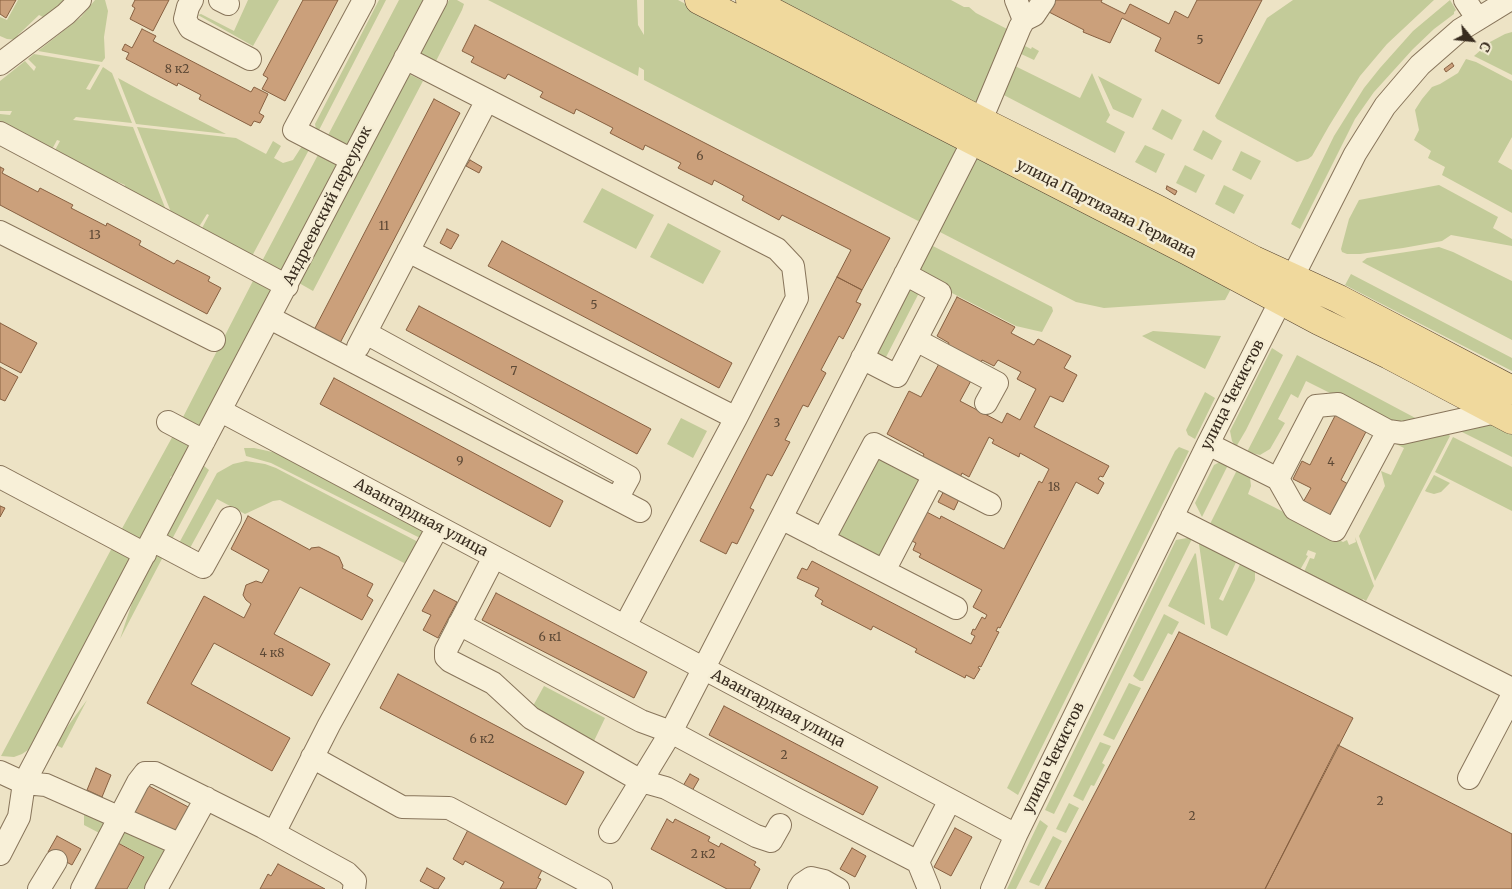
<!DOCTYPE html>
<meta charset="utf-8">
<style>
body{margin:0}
#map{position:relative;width:1512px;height:889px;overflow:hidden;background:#ede3c5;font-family:Merriweather,serif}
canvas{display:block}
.north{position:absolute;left:1447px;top:15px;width:50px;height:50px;-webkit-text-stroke:4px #f5edd4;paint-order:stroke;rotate:118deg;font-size:14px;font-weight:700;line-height:20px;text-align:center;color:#382c1f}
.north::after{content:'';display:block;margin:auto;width:18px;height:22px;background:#382c1f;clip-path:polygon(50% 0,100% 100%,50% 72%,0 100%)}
</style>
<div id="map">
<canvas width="1512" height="889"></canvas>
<div class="north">С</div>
</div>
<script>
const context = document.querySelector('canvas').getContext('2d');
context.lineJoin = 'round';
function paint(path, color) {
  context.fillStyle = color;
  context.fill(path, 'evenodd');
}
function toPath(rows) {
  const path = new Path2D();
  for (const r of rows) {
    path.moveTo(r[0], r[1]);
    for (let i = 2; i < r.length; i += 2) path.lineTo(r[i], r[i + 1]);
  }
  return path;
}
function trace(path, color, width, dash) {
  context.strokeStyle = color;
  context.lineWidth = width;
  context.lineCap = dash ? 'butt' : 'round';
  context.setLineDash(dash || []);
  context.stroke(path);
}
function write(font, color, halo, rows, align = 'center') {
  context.font = font + ' Merriweather,serif';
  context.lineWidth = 5;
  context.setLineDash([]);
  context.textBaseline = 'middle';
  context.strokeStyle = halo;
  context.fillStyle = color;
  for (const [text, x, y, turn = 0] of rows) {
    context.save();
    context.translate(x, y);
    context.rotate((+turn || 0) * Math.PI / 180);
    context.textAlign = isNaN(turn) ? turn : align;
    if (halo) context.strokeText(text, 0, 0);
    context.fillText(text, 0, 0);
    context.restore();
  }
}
paint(toPath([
 [18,0,67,0,47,19,39,15,18,35,18,40,7,39,0,36,0,17,7,20],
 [95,0,105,0,108,11,104,37,105,58,102,62,38,51,81,17],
 [248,0,279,0,253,46,198,15,201,14,234,31],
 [379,0,386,0,317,134,315,124],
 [399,0,424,0,348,146,326,139],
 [449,0,457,0,464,4,462,10,435,63,420,54],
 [488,0,637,0,638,25,644,35,644,0,678,0,958,145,959,148,924,224,644,80,644,70,639,67,638,76],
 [770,0,951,0,964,7,969,7,976,13,1009,30,978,101,974,105],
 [1293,0,1434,0,1387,44,1360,76,1329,126,1312,156,1308,159,1297,162,1217,119,1215,116,1267,18],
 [1450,0,1456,10,1454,12,1454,14,1434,29,1413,49,1374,92,1355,119,1300,229,1291,224,1334,136,1364,88,1380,68,1413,31],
 [1512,32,1512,75,1474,56,1490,42,1505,34],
 [1023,45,1031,49,1032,47,1039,51,1034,60,1019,53],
 [34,54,100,65,86,89,90,90,103,67,112,73,132,123,76,117,73,120,133,127,168,215,122,191,125,185,118,182,115,187,53,154,60,141,57,140,50,153,0,127,0,114,10,115,12,111,0,111,0,81,25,61,34,71,36,67,28,59],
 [1466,59,1476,62,1512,81,1512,137,1498,162,1512,170,1512,213,1442,175,1445,167,1428,158,1431,151,1414,140,1419,130,1415,110,1422,99,1432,87,1440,84,1458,73],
 [1015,66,1080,98,1092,73,1110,115,1106,122,1125,132,1115,153,998,92],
 [409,74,423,81,313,291,299,283],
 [1098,76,1142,99,1133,118,1113,109],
 [118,78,151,96,226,134,136,124],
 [1162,109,1182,120,1172,140,1152,129],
 [137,127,236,138,266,154,273,141,281,146,274,158,283,163,293,160,302,146,311,146,251,258,200,232,209,215,207,214,197,230,173,217],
 [1203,130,1222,141,1212,160,1193,150],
 [1145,145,1165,154,1156,173,1135,162],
 [320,151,338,165,280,275,260,265],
 [1241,151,1261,161,1251,180,1232,170],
 [977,156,1232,287,1225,300,1104,308,1076,302,936,230],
 [1185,165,1205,175,1196,193,1176,183],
 [1224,185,1244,195,1234,214,1215,204],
 [1439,185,1498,217,1493,228,1512,239,1512,246,1451,235,1442,241,1403,248,1360,254,1347,254,1342,252,1341,249,1349,219,1359,200],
 [602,188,654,215,636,249,583,222],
 [668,223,721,251,703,284,650,257],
 [929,244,1052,307,1053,311,1042,332,1016,326,921,277,916,267],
 [1439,247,1453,252,1512,281,1512,340,1362,262,1367,258],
 [1351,274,1512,358,1512,371,1345,285],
 [255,277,274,287,199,427,181,421],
 [906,289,921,289,884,361,875,356],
 [1153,331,1221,336,1205,369,1142,336],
 [1272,348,1283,355,1246,430,1236,447,1232,441,1230,431],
 [1297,355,1421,421,1390,423,1306,381,1298,398,1291,394,1278,419,1285,423,1270,449,1260,455,1247,452],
 [1205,392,1215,398,1195,439,1188,435,1186,430],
 [681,418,707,431,693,458,667,444],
 [1490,424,1512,435,1512,457,1460,431],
 [1444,431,1450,436,1375,581,1359,536,1385,486,1381,471,1391,475,1404,448,1394,443],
 [175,432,190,446,176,471,174,473,175,474,173,477,171,476,170,478,172,479,140,539,119,534],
 [1453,437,1512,467,1512,511,1435,472],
 [1179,447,1189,451,1018,795,1007,788,1175,451],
 [244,448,254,448,277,453,428,534,426,541,271,463,246,456],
 [876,456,921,479,884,559,831,531],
 [246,461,265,464,276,468,424,545,412,567,280,500,273,501,245,514,217,499,190,548,178,545,217,473,233,464],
 [1222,461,1230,461,1202,517,1195,503,1214,465],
 [204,466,209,470,170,543,165,539],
 [1239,466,1250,477,1251,486,1248,494,1343,542,1347,540,1349,545,1356,542,1355,537,1374,586,1366,601,1363,599,1361,602,1304,572,1310,558,1314,559,1316,553,1308,550,1306,555,1308,556,1300,570,1210,524],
 [1434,475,1450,483,1441,492,1434,494,1427,492,1425,491],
 [1193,537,1054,814,1045,810,1176,540],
 [1202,540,1238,558,1219,599,1223,601,1242,560,1253,567,1255,572,1255,580,1227,636,1211,628,1199,544],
 [114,544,130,559,33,742,28,750,22,754,14,757,1,756],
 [159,550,165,553,120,639,133,600],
 [1195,553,1196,554,1205,625,1168,606],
 [1164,614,1179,622,1172,635,1168,633,1143,681,1140,681,1133,676],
 [1129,683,1141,688,1114,740,1103,735],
 [544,686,605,718,593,743,533,706],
 [87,700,62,748,56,745,62,734],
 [1100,742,1111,746,1102,763,1105,765,1094,786,1091,785,1083,801,1073,796],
 [1069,803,1079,808,1066,833,1056,829],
 [81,806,106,822,105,836,84,825,84,814],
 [1040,820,1048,826,1016,889,1007,889],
 [124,826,164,843,168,853,149,889,128,889,144,856,117,842],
 [1053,836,1062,841,1039,886,1029,882]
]), '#c3cb99');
const building = toPath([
 [0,0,16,0,6,18,0,14,0,0],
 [135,0,169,0,153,31,130,19,135,8,132,6,135,0],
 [303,0,338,0,285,101,262,89,268,78,263,75,303,0],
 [1052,0,1102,0,1101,2,1125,14,1130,4,1169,24,1175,11,1188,18,1197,0,1262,0,1219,84,1155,51,1161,38,1122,18,1110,43,1083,32,1084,30,1047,11,1052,0],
 [475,25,890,238,862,290,837,277,851,250,782,215,779,220,742,200,744,196,714,180,712,185,678,168,681,163,645,145,643,150,610,133,613,128,576,109,574,114,540,97,543,92,508,74,505,79,471,62,474,57,462,51,475,25],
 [142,29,156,36,153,41,251,92,254,87,268,94,259,113,264,116,260,123,254,121,251,126,199,99,201,95,178,83,177,86,126,59,129,53,122,50,125,44,132,48,142,29],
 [1452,63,1454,66,1446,72,1444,69,1452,63],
 [434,99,460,113,340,343,314,330,434,99],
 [470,160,482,167,479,173,466,166,470,160],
 [0,167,4,169,2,173,38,192,40,188,73,205,71,208,106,226,107,223,141,241,139,245,174,264,177,260,210,277,208,281,221,288,207,314,0,205,0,167],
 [1167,186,1177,191,1175,195,1166,189,1167,186],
 [447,229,459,235,451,249,440,243,447,229],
 [502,241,732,363,719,388,488,266,502,241],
 [837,277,862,290,856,302,861,304,843,339,839,336,821,370,826,373,808,407,803,405,785,440,790,442,772,476,767,474,750,508,754,510,737,544,732,542,726,554,700,541,837,277],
 [957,297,1015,327,1011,333,1034,345,1038,339,1071,356,1064,368,1077,375,1063,402,1050,396,1034,427,1109,466,1103,477,1100,476,1098,479,1104,483,1098,494,1076,482,1000,628,998,627,996,631,999,632,981,667,979,666,978,668,980,669,974,679,966,675,965,678,915,652,917,649,873,626,871,630,821,604,823,601,815,596,819,588,797,578,802,568,807,570,812,561,971,644,975,636,971,634,973,629,975,630,982,617,985,619,987,615,973,607,982,590,919,557,921,554,913,550,916,543,906,538,921,509,940,519,941,516,1004,549,1039,481,1042,483,1049,469,1020,453,1019,457,992,443,994,440,989,437,969,477,962,473,959,480,921,460,924,454,887,434,909,391,921,397,941,360,973,377,960,401,1002,423,1007,413,1020,420,1036,389,1017,379,1021,372,998,360,994,366,982,360,979,366,946,349,949,343,937,336,957,297],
 [419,306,651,429,637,454,406,330,419,306],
 [0,323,37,343,21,373,0,362,0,323],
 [0,367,18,377,5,401,0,399,0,367],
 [334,378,563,501,550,527,320,404,334,378],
 [1338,410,1369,426,1341,480,1348,484,1328,518,1302,504,1311,488,1293,479,1302,461,1310,465,1338,410],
 [946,487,961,495,954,510,938,502,946,487],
 [0,506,5,508,0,517,0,506],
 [248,516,310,550,311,548,319,547,339,557,343,566,342,568,373,584,367,596,373,600,362,620,300,587,274,634,330,664,312,696,214,643,191,684,290,738,272,771,147,703,204,596,244,618,251,604,246,600,243,595,246,585,256,581,262,583,269,570,231,549,248,516],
 [434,590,457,602,438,638,423,630,431,615,422,611,434,590],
 [496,593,647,672,634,698,482,620,496,593],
 [1179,632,1353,718,1265,889,1045,889,1179,632],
 [398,674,584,772,566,805,380,708,398,674],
 [724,706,878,787,863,815,709,735,724,706],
 [1338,745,1512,834,1512,889,1265,889,1338,745],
 [96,768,111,775,102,797,87,790,96,768],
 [690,774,699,779,692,791,683,786,690,774],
 [147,785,192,809,178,836,133,813,147,785],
 [667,819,673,823,675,819,710,837,708,841,719,847,721,843,756,862,754,865,760,869,750,889,727,889,651,849,667,819],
 [470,826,544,866,538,878,541,879,536,889,500,889,504,882,465,861,463,865,453,859,470,826],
 [955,828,972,837,951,876,934,867,955,828],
 [57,836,81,849,72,865,48,852,57,836],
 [118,843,144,857,127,889,94,889,118,843],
 [852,848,866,856,855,877,840,869,852,848],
 [278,864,325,889,260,889,268,874,271,876,278,864],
 [427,868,445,878,438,889,435,889,420,881,427,868]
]);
paint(building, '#cba07b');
trace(building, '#876041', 1);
const minor = toPath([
 [192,0,188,7,185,19,190,28,250,59],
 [220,0,228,4],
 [1016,0,1024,20],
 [1465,0,1477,18],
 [405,58,777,249,793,266,797,298,736,418,625,626],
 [0,64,66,14,80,0],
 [0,133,287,286],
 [352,160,294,130,364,0],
 [0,232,214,340],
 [408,251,736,418],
 [270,318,640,511],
 [366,333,629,477,617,499],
 [916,340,997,383,986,403],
 [358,347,487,100],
 [862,358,897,376,940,293,905,274],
 [221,411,1016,835],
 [168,422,204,441],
 [1208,444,1278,479,1295,509,1335,530,1388,431],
 [0,477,145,554],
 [1278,479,1316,406,1338,404,1388,431,1402,433,1496,412],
 [1172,517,1512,689],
 [781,518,956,608],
 [152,540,203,567,230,518],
 [823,540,874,444,990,504],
 [494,557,446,650,446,657,450,661,493,683,531,718,641,781,666,788,756,836,771,841,780,825],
 [884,571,934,475],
 [459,624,641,721,671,732,798,800,918,862,950,800],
 [312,757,402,807,449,808,601,889],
 [0,772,24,783,46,785,179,844],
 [1469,778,1512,696],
 [610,832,671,732,781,518,968,151,1020,27,1024,20,1034,15,1044,0],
 [274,833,329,725,438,527],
 [0,854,19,817,24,783,436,0],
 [918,862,929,889],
 [39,889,56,861],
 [82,889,138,782,145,773,155,773,263,827,347,873,355,881,354,889],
 [156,889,206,798],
 [799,889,802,884,811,878,824,881,838,889],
 [992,889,1016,835,1208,444,1355,154,1385,106,1420,65,1460,30,1509,0]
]);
const major = toPath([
 [699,0,1188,251,1319,321,1389,355,1512,420],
 [750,0,981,121,1159,210,1254,260,1339,299,1512,390]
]);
trace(minor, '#88755b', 24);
trace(major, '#56432f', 29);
trace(minor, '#f8f0d8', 22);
trace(major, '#f0d99d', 28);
write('12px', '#5d4936', null, [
 ["5",1200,41],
 ["8 к2",177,70],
 ["6",700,157],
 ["11",384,227],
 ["13",95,236],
 ["5",594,306],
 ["7",514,372],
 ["3",777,424],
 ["9",460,462],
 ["4",1331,463],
 ["18",1054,488],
 ["6 к1",550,638],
 ["4 к8",272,654],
 ["6 к2",482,740],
 ["2",784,756],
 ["2",1380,802],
 ["2",1192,817],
 ["2 к2",703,855]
]);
write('15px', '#382c1f', '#f5edd4', [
 ["Андреевский переулок",328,206,-63],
 ["улица Партизана Германа",1106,209,27],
 ["улица Чекистов",1233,395,-63],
 ["Авангардная улица",421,518,28],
 ["Авангардная улица",778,709,28],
 ["улица Чекистов",1054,758,-64]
]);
</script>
